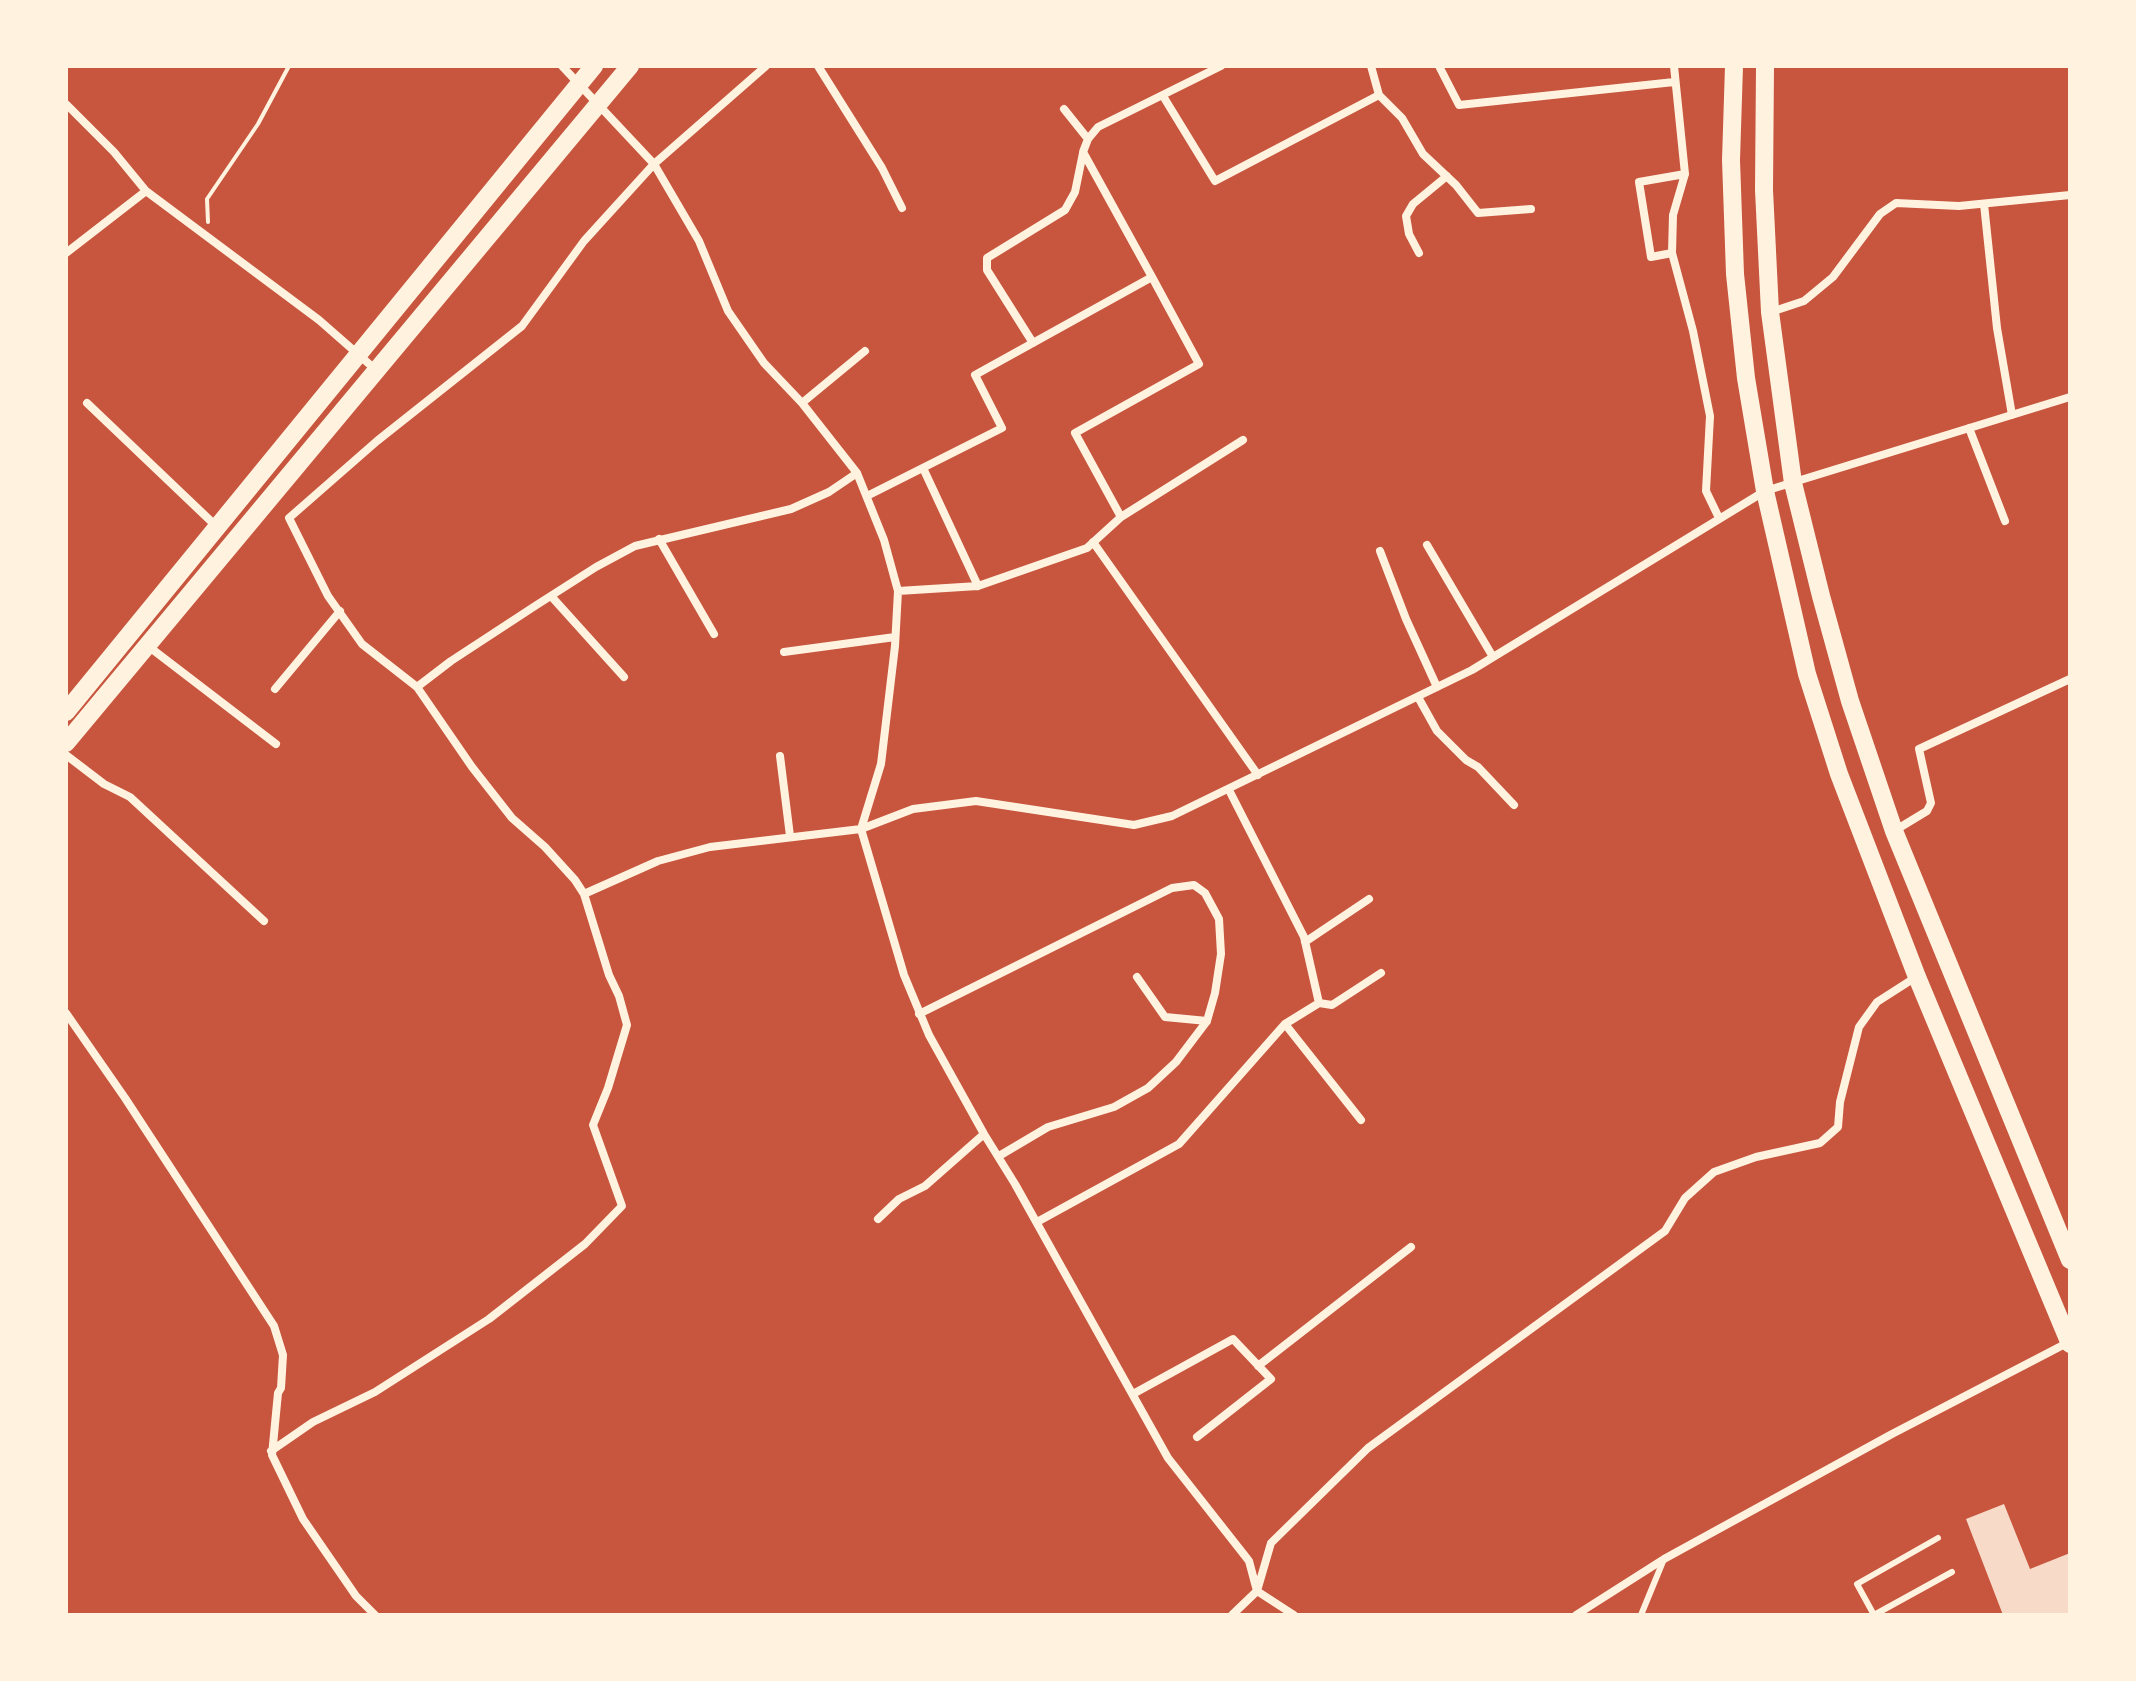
<!DOCTYPE html>
<style>
body{margin:0}
#map{position:relative;width:2136px;height:1681px;overflow:hidden;background:#c8553d;font-family:"Fira Sans Condensed",sans-serif}
canvas{display:block}
.frame{position:absolute;inset:0;border:68px solid #fff3e0;pointer-events:none}
</style>
<div id="map">
<canvas width="2136" height="1681"></canvas>
<div class="frame"></div>
</div>
<script>
const context = document.querySelector('canvas').getContext('2d');
context.lineJoin = 'round';
function paint(path, color) {
  context.fillStyle = color;
  context.fill(path, 'evenodd');
}
function toPath(rows) {
  const path = new Path2D();
  for (const r of rows) {
    path.moveTo(r[0], r[1]);
    for (let i = 2; i < r.length; i += 2) path.lineTo(r[i], r[i + 1]);
  }
  return path;
}
function trace(path, color, width, dash) {
  context.strokeStyle = color;
  context.lineWidth = width;
  context.lineCap = dash ? 'butt' : 'round';
  context.setLineDash(dash || []);
  context.stroke(path);
}
paint(toPath([
 [2004,1504,2030,1569,2070,1553,2070,1615,2003,1615,1966,1519]
]), '#f7dbc8');
trace(toPath([
 [208,222,207,199,258,124,289,66]
]), '#fff3e0', 4);
trace(toPath([
 [1938,1538,1857,1584,1874,1615,1952,1572],
 [1641,1615,1664,1559]
]), '#fff3e0', 6);
trace(toPath([
 [562,66,654,164,699,241,728,311,764,363,802,403,857,473,884,540,898,591,895,646,881,764,861,829,904,975,929,1035,984,1134,1015,1184,1168,1458,1249,1561,1257,1591,1294,1615],
 [818,66,882,168,902,208],
 [1439,66,1459,105,1674,82],
 [1674,66,1685,174,1673,215,1672,253,1693,331,1710,416,1706,491,1719,518],
 [1379,95,1402,118,1423,154,1456,185,1478,213,1531,209],
 [1163,96,1215,181,1379,95,1371,66],
 [66,104,114,152,146,191,319,320,376,370],
 [1064,109,1088,139],
 [1984,204,1997,328,2012,415],
 [66,253,146,191],
 [1419,253,1409,234,1406,216,1413,204,1447,176],
 [1672,253,1651,257,1639,182,1685,174],
 [1152,277,1199,364,1075,433,1121,517,1243,440],
 [1771,312,1804,301,1833,277,1880,214,1896,203,1959,206,2070,195],
 [1033,343,987,270,987,258,1065,210,1075,192,1083,153],
 [87,403,216,526],
 [802,403,865,351],
 [1969,428,2005,521],
 [923,468,978,586],
 [867,496,1002,428,975,375,1152,277,1083,152,1088,139,1098,127,1221,66],
 [659,539,714,634],
 [1093,542,1258,775],
 [1427,545,1493,657],
 [1380,551,1406,619,1437,687],
 [898,591,978,586,1087,548,1121,517],
 [551,596,624,677],
 [148,646,276,744],
 [784,652,895,637],
 [417,687,451,661,535,606,596,567,635,546,791,509,829,492,857,473],
 [275,689,340,611],
 [1418,697,1437,731,1466,760,1478,767,1514,805],
 [66,755,104,784,130,797,264,921],
 [780,756,790,836],
 [1894,831,1927,811,1931,803,1919,749,2070,679],
 [584,894,658,861,710,847,861,829,913,809,976,801,1134,825,1172,816,1472,670,1765,491,2070,397],
 [1305,942,1369,899],
 [1137,977,1165,1017,1207,1021],
 [1319,1003,1332,1005,1381,973],
 [66,1013,125,1098,274,1326,283,1355,281,1388,278,1393,272,1455,303,1519,356,1596,375,1615],
 [919,1014,1172,888,1194,885,1205,893,1219,919,1221,954,1215,993,1207,1021,1176,1062,1148,1088,1114,1107,1048,1127,999,1156],
 [1285,1024,1361,1120],
 [878,1219,899,1199,925,1186,984,1134],
 [1037,1222,1179,1144,1285,1024,1319,1003,1304,937,1229,790],
 [1258,1366,1411,1247],
 [1133,1394,1233,1339,1271,1379,1197,1437],
 [271,1451,313,1422,375,1392,489,1319,585,1244,622,1206,593,1125,608,1088,627,1025,619,996,609,975,584,894,575,880,545,847,512,818,472,767,417,687,362,644,328,596,289,518,377,441,522,326,584,241,654,164,766,66],
 [1232,1615,1257,1591,1271,1543,1368,1448,1665,1231,1685,1198,1714,1172,1756,1157,1820,1143,1838,1127,1840,1102,1859,1027,1877,1002,1916,977],
 [1576,1615,1664,1559,1892,1434,2069,1342]
]), '#fff3e0', 8);
trace(toPath([
 [1734,66,1731,160,1735,274,1746,378,1765,491,1807,674,1839,774,1917,977,2070,1344],
 [1765,66,1764,190,1770,312,1793,483,1821,596,1850,701,1894,831,2070,1260],
 [66,712,594,66],
 [66,743,630,66]
]), '#fff3e0', 18);
</script>
